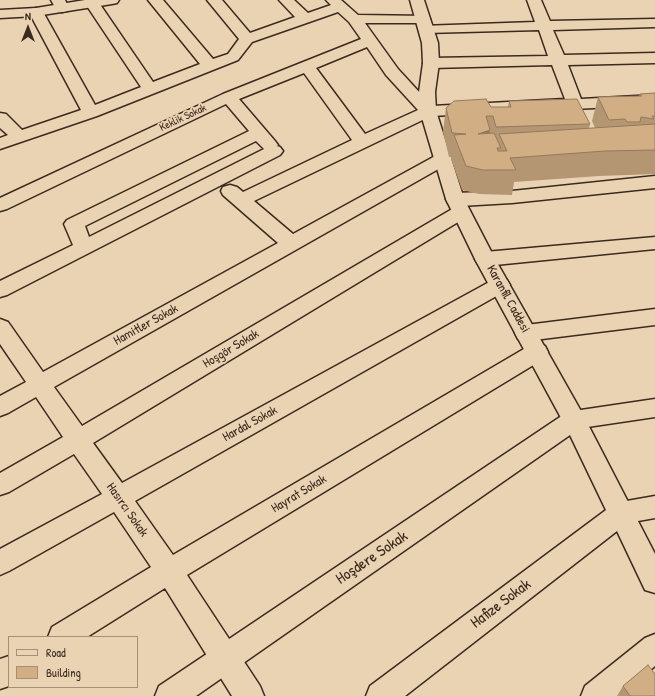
<!DOCTYPE html>
<meta charset="utf-8">
<style>
body{margin:0}
#map{position:relative;width:655px;height:696px;overflow:hidden;background:#ead3b3;font-family:"Patrick Hand",sans-serif}
canvas{display:block}
.legend{position:absolute;left:8px;top:636px;width:130px;height:52px;box-sizing:border-box;background:#ead3b3;border:1px solid #a48f77;margin:0;padding:5px 7px;list-style:none;font-size:12px;color:#3b2a1e}
.legend li{display:flex;align-items:center;gap:8px;height:20px}
.legend b{width:20px;border:1px solid #a48f77}
.north{position:absolute;left:8px;top:8px;width:40px;height:40px;-webkit-text-stroke:3px #ead3b3;paint-order:stroke;rotate:0deg;font-size:11px;font-weight:700;line-height:16px;text-align:center;color:#3b2a1e}
.north::after{content:'';display:block;margin:auto;width:14px;height:18px;background:#3b2a1e;clip-path:polygon(50% 0,100% 100%,50% 72%,0 100%)}
</style>
<div id="map">
<canvas width="655" height="696"></canvas>
<ul class="legend">
<li><b style="height:5px;background:#ead3b3"></b>Road</li>
<li><b style="height:11px;background:#d2ae84"></b>Building</li>
</ul>
<div class="north">N</div>
</div>
<script>
const context = document.querySelector('canvas').getContext('2d');
context.lineJoin = 'round';
function toPath(rows) {
  const path = new Path2D();
  for (const r of rows) {
    path.moveTo(r[0], r[1]);
    for (let i = 2; i < r.length; i += 2) path.lineTo(r[i], r[i + 1]);
  }
  return path;
}
function trace(path, color, width, dash) {
  context.strokeStyle = color;
  context.lineWidth = width;
  context.lineCap = dash ? 'butt' : 'round';
  context.setLineDash(dash || []);
  context.stroke(path);
}
function paint(path, color) {
  context.fillStyle = color;
  context.fill(path, 'evenodd');
}
function write(font, color, halo, rows, align = 'center') {
  context.font = font + ' "Patrick Hand",sans-serif';
  context.lineWidth = 3.5;
  context.setLineDash([]);
  context.textBaseline = 'middle';
  context.strokeStyle = halo;
  context.fillStyle = color;
  for (const [text, x, y, turn = 0] of rows) {
    context.save();
    context.translate(x, y);
    context.rotate((+turn || 0) * Math.PI / 180);
    context.textAlign = isNaN(turn) ? turn : align;
    if (halo) context.strokeText(text, 0, 0);
    context.fillText(text, 0, 0);
    context.restore();
  }
}
const minor = toPath([
 [51,0,65,0,69,8,67,11,62,12,57,11,51,0],
 [87,0,97,0,153,82,200,64,148,0,163,0,213,59,228,54,239,39,207,0,222,0,250,33,295,17,279,0,294,0,308,13,331,5,326,0,341,0,358,15,428,16,430,19,428,22,423,23,365,23,398,69,432,106,565,99,552,65,431,68,425,66,423,63,425,60,431,58,548,56,539,30,426,33,421,32,419,29,421,26,535,22,527,0,541,0,550,21,655,19,655,27,553,30,564,55,655,53,655,63,568,65,581,99,655,95,655,105,431,116,254,201,293,234,437,155,443,154,449,155,452,159,449,163,54,387,82,426,454,208,461,206,468,208,470,212,468,216,93,443,122,483,493,280,500,278,507,280,510,285,507,290,135,501,173,555,529,346,537,344,545,346,548,352,545,358,187,575,260,686,264,696,232,696,165,588,87,637,48,637,52,627,151,567,114,512,9,571,0,575,0,549,102,494,74,454,9,492,0,495,0,473,63,437,36,397,8,413,0,416,0,396,26,382,0,344,0,319,8,322,43,372,278,243,223,195,221,191,223,187,230,185,237,187,243,192,352,140,304,73,239,99,275,141,278,145,277,146,280,147,283,151,280,155,7,295,0,297,0,281,73,245,64,224,67,220,249,131,226,104,7,209,0,211,0,198,223,94,361,39,349,22,338,12,252,42,238,60,97,116,0,149,0,138,8,135,0,128,0,113,6,114,22,130,81,110,29,12,31,9,36,8,41,9,43,12,95,105,141,87,85,3,87,0],
 [367,47,386,75,418,110,365,134,316,68,367,47],
 [256,141,264,149,89,237,85,226,256,141],
 [655,176,655,188,512,203,460,206,448,203,446,199,448,195,455,193,512,191,655,176],
 [655,237,655,249,485,266,478,264,475,259,478,254,485,252,655,237],
 [655,309,655,325,526,341,518,339,515,333,518,327,526,325,655,309],
 [655,399,655,417,574,429,566,427,562,420,566,413,574,411,655,399],
 [655,496,655,518,621,524,612,521,608,513,612,505,621,502,655,496],
 [655,634,655,666,619,696,581,696,585,686,645,638,655,634],
 [9,656,9,686,0,689,0,659,9,656]
]);
const tertiary = toPath([
 [85,0,119,0,117,3,112,4,36,16,0,18,0,10,36,8,85,0],
 [410,0,424,0,438,43,439,63,435,92,436,111,464,199,495,259,586,420,582,427,574,429,566,427,475,259,446,199,420,111,419,92,423,63,422,43,410,0]
]);
const secondary = toPath([
 [574,411,582,413,655,554,655,593,645,590,617,531,405,696,366,696,370,686,606,510,570,435,196,696,155,696,159,686,566,413,574,411]
]);
trace(minor, '#3b2a1e', 3);
trace(tertiary, '#3b2a1e', 3);
trace(secondary, '#3b2a1e', 3);
paint(minor, '#ead3b3');
paint(tertiary, '#ead3b3');
paint(secondary, '#ead3b3');
paint(toPath([
 [655,93,655,174,599,176,514,182,512,195,479,194,462,190,451,159,451,157,449,157,443,132,446,108,508,107,509,101,590,124,589,128,595,128,592,121,598,97,639,96,640,94],
 [623,686,655,696,617,696]
]), '#b59672');
paint(toPath([
 [490,130,486,155,478,134]
]), '#937a5c');
const building = toPath([
 [655,93,655,116,652,116,654,119,641,117,640,122,627,122,625,119,609,120,598,97,642,96,640,94,655,93],
 [486,99,491,107,511,107,509,101,577,99,590,124,496,127,493,116,486,116,490,130,478,134,494,133,501,148,497,148,498,151,507,151,499,134,655,124,655,150,605,151,510,158,516,170,483,170,466,166,454,135,466,134,452,133,446,108,454,101,486,99],
 [648,665,655,674,655,696,630,696,623,686,648,665]
]);
paint(building, '#d2ae84');
trace(building, '#937a5c', 1);
write('11px', '#3b2a1e', '#ead3b3', [
 ["Keklik Sokak",183,118,-25]
]);
write('13px', '#3b2a1e', '#ead3b3', [
 ["Karanfil Caddesi",508,299,61],
 ["Hamitler Sokak",146,325,-29],
 ["Hoşgör Sokak",231,349,-31],
 ["Hardal Sokak",250,424,-29],
 ["Hayrat Sokak",299,494,-31],
 ["Hasırcı Sokak",127,510,55]
]);
write('16px', '#3b2a1e', '#ead3b3', [
 ["Hoşdere Sokak",372,558,-34],
 ["Hafize Sokak",501,604,-37]
]);
</script>
